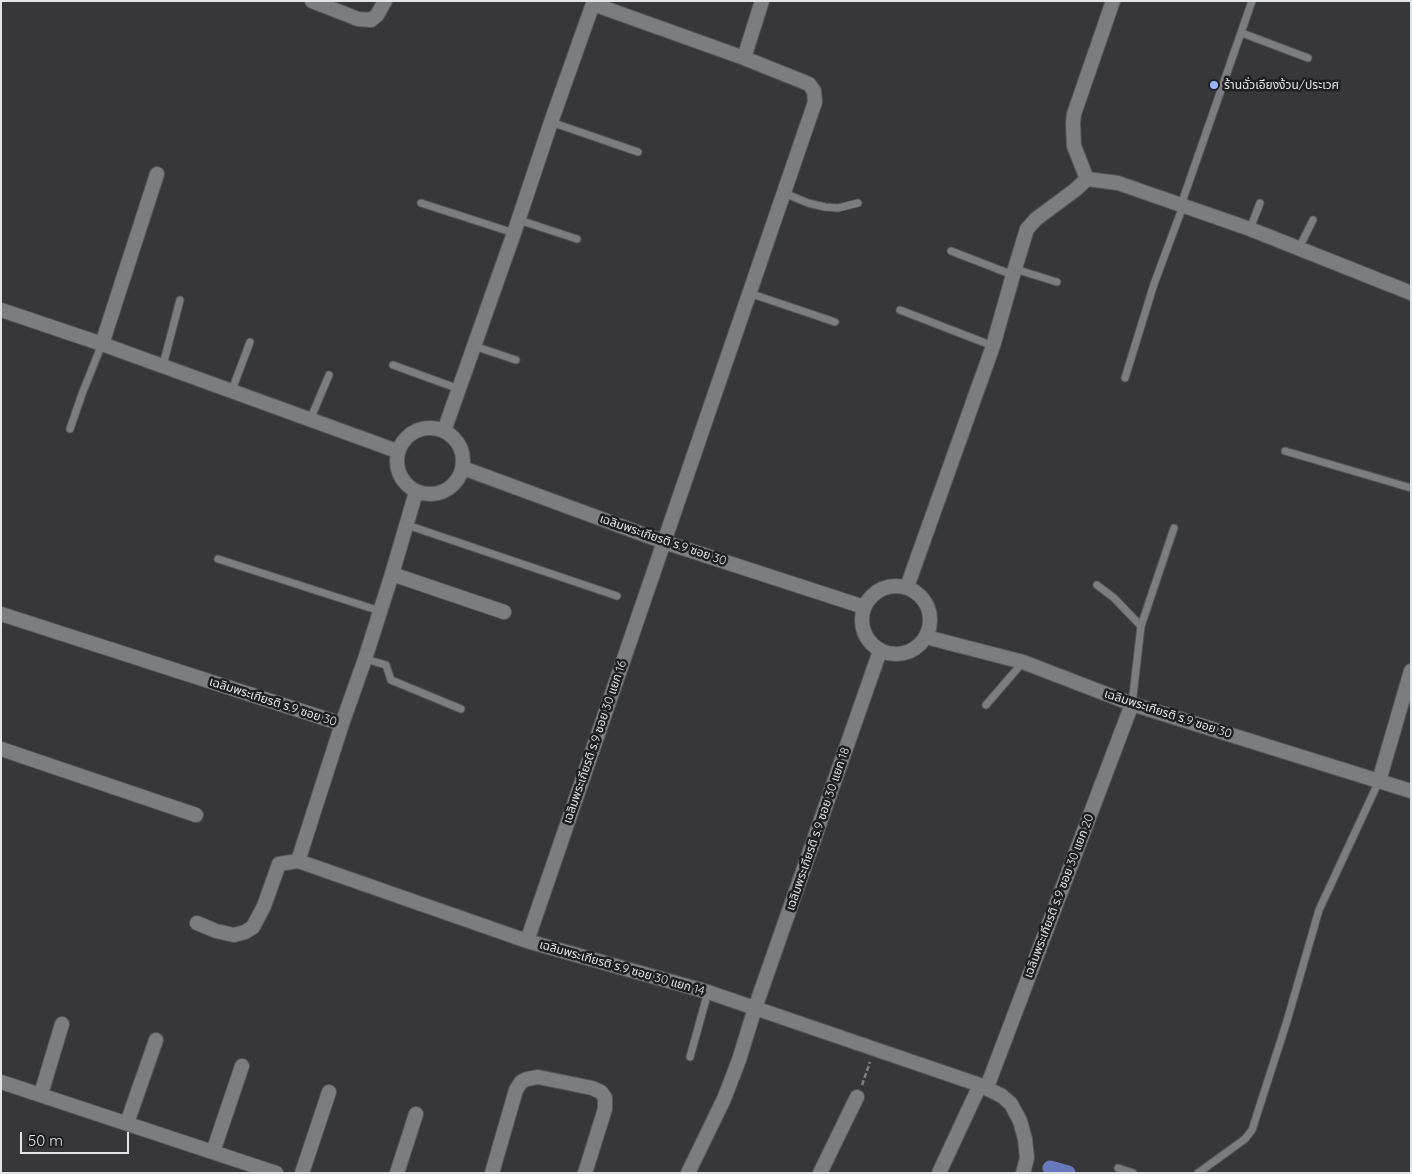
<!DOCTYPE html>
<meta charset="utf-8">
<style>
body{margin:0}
#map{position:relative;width:1412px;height:1174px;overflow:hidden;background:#37373a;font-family:Quicksand,sans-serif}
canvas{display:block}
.frame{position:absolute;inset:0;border:2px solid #e3e4e5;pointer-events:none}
.scale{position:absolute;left:20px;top:1132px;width:109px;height:22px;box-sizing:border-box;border:2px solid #e3e4e5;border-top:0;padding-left:6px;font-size:15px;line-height:18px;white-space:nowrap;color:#e3e4e5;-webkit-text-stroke:4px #1e1f20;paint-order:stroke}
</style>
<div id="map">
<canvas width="1412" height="1174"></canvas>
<div class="frame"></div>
<div class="scale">50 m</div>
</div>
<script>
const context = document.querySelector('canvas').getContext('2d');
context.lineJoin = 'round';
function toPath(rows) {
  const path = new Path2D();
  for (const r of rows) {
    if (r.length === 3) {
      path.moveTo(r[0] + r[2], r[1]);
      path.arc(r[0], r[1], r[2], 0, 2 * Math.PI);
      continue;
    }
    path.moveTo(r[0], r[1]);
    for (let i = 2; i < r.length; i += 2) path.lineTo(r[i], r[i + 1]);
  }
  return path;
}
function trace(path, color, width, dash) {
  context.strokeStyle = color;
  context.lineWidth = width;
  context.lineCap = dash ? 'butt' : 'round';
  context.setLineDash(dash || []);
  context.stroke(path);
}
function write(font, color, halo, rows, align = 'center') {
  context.font = font + ' Quicksand,"Noto Sans Thai",sans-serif';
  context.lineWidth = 5;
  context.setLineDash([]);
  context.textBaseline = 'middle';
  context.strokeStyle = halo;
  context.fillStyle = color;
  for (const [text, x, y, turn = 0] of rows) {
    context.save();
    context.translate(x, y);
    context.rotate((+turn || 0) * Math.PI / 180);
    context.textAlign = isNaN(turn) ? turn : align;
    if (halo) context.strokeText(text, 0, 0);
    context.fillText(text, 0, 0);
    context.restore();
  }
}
trace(toPath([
 [1050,1168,1068,1173]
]), '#6679bb', 15);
const service = toPath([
 [1242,33,1308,58],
 [551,122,638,152],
 [784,193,808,203,825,207,838,208,858,203],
 [421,203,514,233],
 [1181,205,1252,1],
 [519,220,577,239],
 [1250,229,1260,203],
 [1299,248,1313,220],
 [951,251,1013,275],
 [1015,269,1057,282],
 [749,293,835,322],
 [900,310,993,346],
 [474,346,516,360],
 [163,365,180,300],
 [393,365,459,389],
 [1125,378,1154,284,1183,206],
 [232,390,250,342],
 [310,420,329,375],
 [70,429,82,394,102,344],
 [1285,451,1411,488],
 [407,525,617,596],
 [218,559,380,611],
 [1097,585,1114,598,1141,626],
 [365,659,386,665,391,680,461,709],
 [1132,704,1141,626,1174,528],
 [986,705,1023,662],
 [690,1057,708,992],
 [1118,1168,1133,1173],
 [1198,1173,1245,1139,1252,1130,1287,1021,1319,910,1379,781]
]);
const minor = toPath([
 [312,1,358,19,371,20,377,15,385,1],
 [744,58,762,1],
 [157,174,102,344,397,451],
 [1087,179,1118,183,1250,229,1411,293],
 [1087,179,1074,146,1073,123,1074,114,1113,1],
 [1,310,102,344],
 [430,461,33],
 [444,431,514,233,551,122,594,1],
 [463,468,664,542,864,607],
 [416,492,392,574,365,659,342,724,298,861,527,941,708,992,980,1085,1002,1096,1011,1104,1020,1121,1025,1139,1027,1158,1023,1173],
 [392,574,504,612],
 [896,620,34],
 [907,587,993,346,1013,275,1027,229,1036,219,1075,190,1087,179],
 [1,614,342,724],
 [926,637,1023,662,1132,704,1411,791],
 [1,749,196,815],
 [1379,781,1411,671],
 [197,923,216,931,234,935,245,932,253,927,264,906,279,864,298,861],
 [527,941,815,102,814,91,809,84,744,58,593,4],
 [1,1082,276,1173],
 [987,1087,1132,704],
 [41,1094,62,1024],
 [127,1123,156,1040],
 [213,1152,242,1066],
 [302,1173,329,1092],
 [397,1173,416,1114],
 [492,1173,516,1090,521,1082,527,1079,538,1077,592,1088,601,1092,605,1098,605,1109,585,1173],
 [688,1173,724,1099,739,1060,755,1008,880,651],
 [820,1173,857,1097],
 [939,1173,980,1085]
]);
trace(service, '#555658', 9);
trace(minor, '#555658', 16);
trace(toPath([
 [862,1085,870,1062]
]), '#808082', 2.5, [5, 2.5]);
trace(service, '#7c7d80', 7);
trace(minor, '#7c7d80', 14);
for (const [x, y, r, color] of [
 [1214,85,5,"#9db4fd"]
]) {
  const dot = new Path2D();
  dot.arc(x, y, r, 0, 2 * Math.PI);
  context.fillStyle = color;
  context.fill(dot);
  trace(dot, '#1e1f20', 2);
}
write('12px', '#e3e4e5', '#1e1f20', [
 ["ร้านฉั่วเอียงง้วน/ประเวศ",1224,85]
], 'left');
write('12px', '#e3e4e5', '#1e1f20', [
 ["เฉลิมพระเกียรติ ร.9 ซอย 30",663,540,19],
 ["เฉลิมพระเกียรติ ร.9 ซอย 30",273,702,18],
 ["เฉลิมพระเกียรติ ร.9 ซอย 30",1168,714,18],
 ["เฉลิมพระเกียรติ ร.9 ซอย 30 แยก 16",595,742,-71],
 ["เฉลิมพระเกียรติ ร.9 ซอย 30 แยก 18",818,829,-71],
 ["เฉลิมพระเกียรติ ร.9 ซอย 30 แยก 20",1059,896,-69],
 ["เฉลิมพระเกียรติ ร.9 ซอย 30 แยก 14",622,968,16]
]);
</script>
